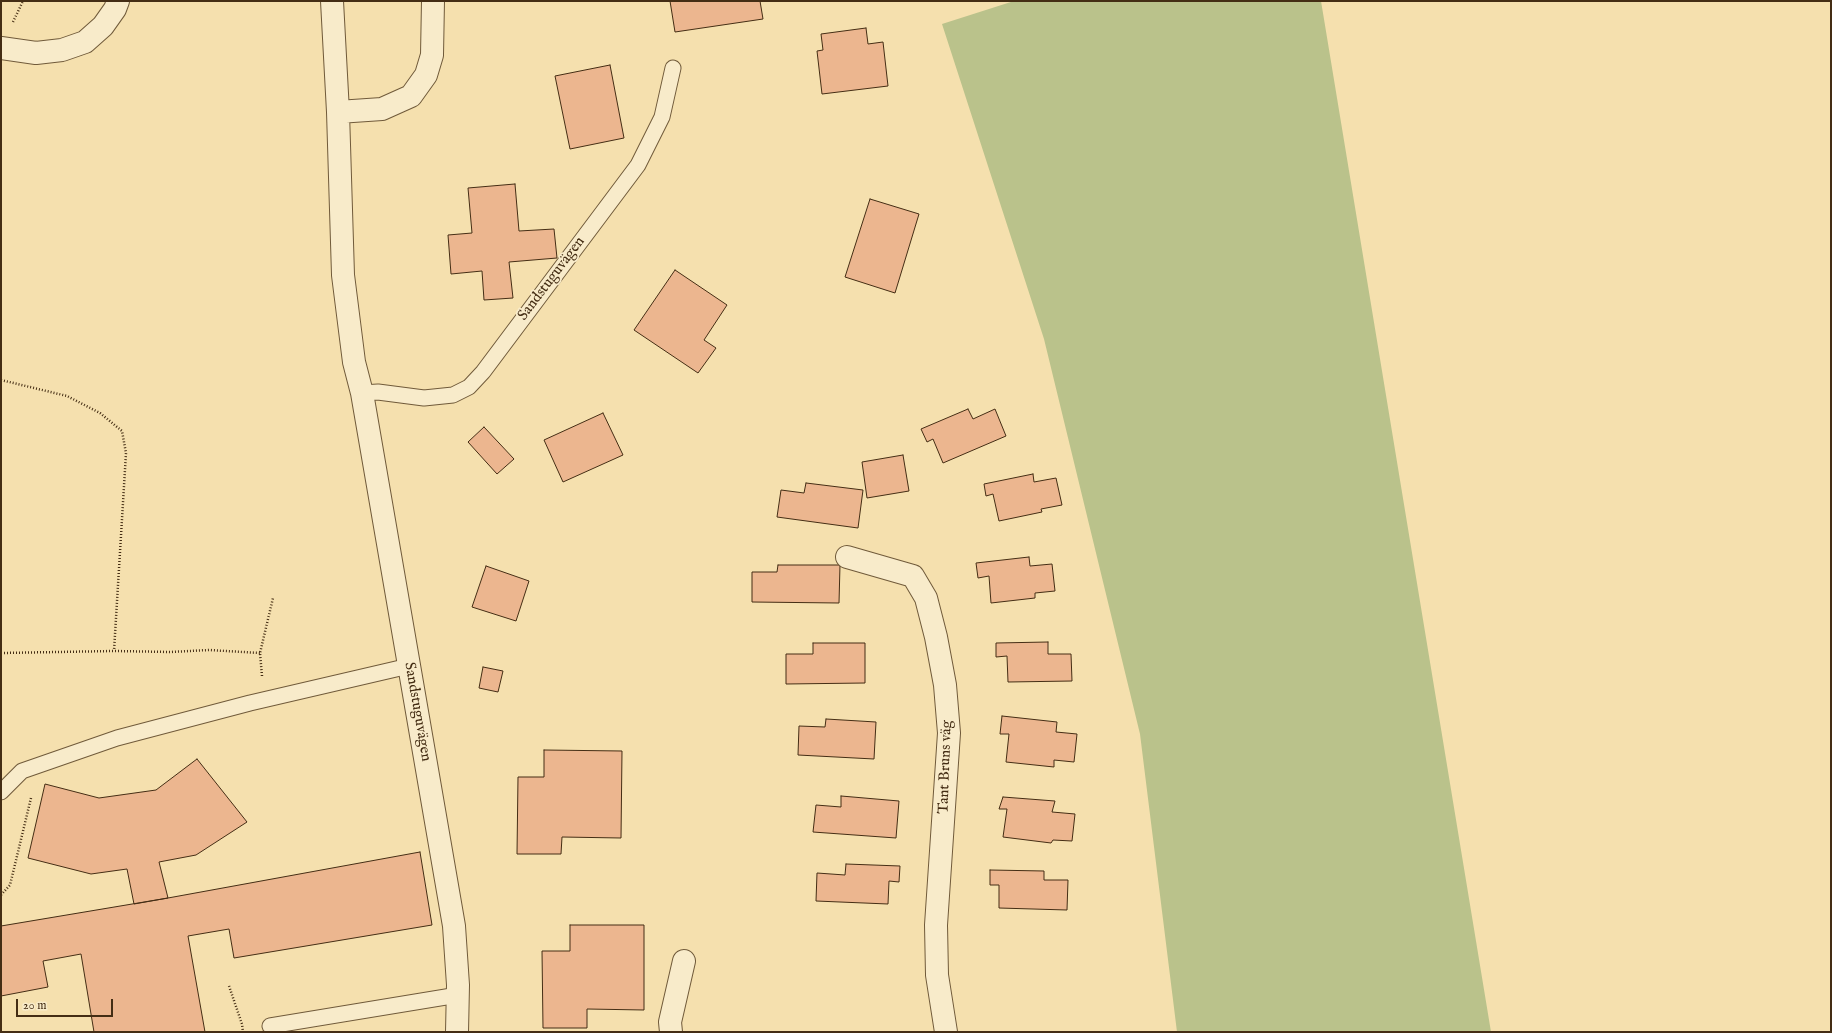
<!DOCTYPE html>
<meta charset="utf-8">
<style>
body{margin:0}
#map{position:relative;width:1832px;height:1033px;overflow:hidden;background:#f5e0ae;font-family:"IM FELL English",serif}
canvas{display:block}
.frame{position:absolute;inset:0;border:2px solid #442d14;pointer-events:none}
.scale{position:absolute;left:16px;top:999px;width:97px;height:18px;box-sizing:border-box;border:2px solid #442d14;border-top:0;padding-left:5px;font-size:12px;line-height:14px;white-space:nowrap;color:#442d14;-webkit-text-stroke:3px #f8ebca;paint-order:stroke}
</style>
<div id="map">
<canvas width="1832" height="1033"></canvas>
<div class="frame"></div>
<div class="scale">20 m</div>
</div>
<script>
const context = document.querySelector('canvas').getContext('2d');
context.lineJoin = 'round';
function paint(path, color) {
  context.fillStyle = color;
  context.fill(path, 'evenodd');
}
function toPath(rows) {
  const path = new Path2D();
  for (const r of rows) {
    path.moveTo(r[0], r[1]);
    for (let i = 2; i < r.length; i += 2) path.lineTo(r[i], r[i + 1]);
  }
  return path;
}
function trace(path, color, width, dash) {
  context.strokeStyle = color;
  context.lineWidth = width;
  context.lineCap = dash ? 'butt' : 'round';
  context.setLineDash(dash || []);
  context.stroke(path);
}
function write(font, color, halo, rows, align = 'center') {
  context.font = font + ' "IM FELL English",serif';
  context.lineWidth = 3.5;
  context.setLineDash([]);
  context.textBaseline = 'middle';
  context.strokeStyle = halo;
  context.fillStyle = color;
  for (const [text, x, y, turn = 0] of rows) {
    context.save();
    context.translate(x, y);
    context.rotate((+turn || 0) * Math.PI / 180);
    context.textAlign = isNaN(turn) ? turn : align;
    if (halo) context.strokeText(text, 0, 0);
    context.fillText(text, 0, 0);
    context.restore();
  }
}
paint(toPath([
 [1014,1,1321,1,1491,1032,1177,1032,1140,734,1044,339,942,24]
]), '#bac28b');
const building = toPath([
 [670,1,760,1,763,19,675,32,670,1],
 [866,28,868,44,883,42,888,86,822,94,817,51,823,50,821,34,866,28],
 [610,65,624,138,570,149,555,76,610,65],
 [515,184,519,231,554,229,557,258,509,262,513,298,484,300,482,271,451,274,448,235,472,233,468,188,515,184],
 [870,199,919,214,895,293,845,277,870,199],
 [675,270,727,305,704,340,716,348,698,373,634,330,675,270],
 [968,409,973,419,995,409,1006,436,943,463,933,439,927,442,921,429,968,409],
 [603,413,623,455,563,482,544,440,603,413],
 [484,427,514,459,497,474,468,442,484,427],
 [903,455,909,491,867,498,862,462,903,455],
 [1033,474,1034,482,1056,478,1062,505,1041,509,1042,512,999,521,993,494,986,496,984,484,1033,474],
 [806,483,863,490,858,528,777,517,781,490,804,493,806,483],
 [1029,557,1030,566,1052,564,1055,591,1035,593,1035,598,991,603,989,576,978,578,976,563,1029,557],
 [778,565,840,565,839,603,752,602,752,572,777,572,778,565],
 [486,566,529,581,516,621,472,607,486,566],
 [1048,642,1048,654,1071,654,1072,681,1008,682,1007,656,996,657,996,643,1048,642],
 [813,643,865,643,865,683,786,684,786,654,813,654,813,643],
 [483,667,503,671,498,692,479,688,483,667],
 [1002,716,1057,722,1056,732,1077,734,1074,762,1054,760,1054,767,1006,762,1009,734,1000,734,1002,716],
 [826,719,876,722,874,759,798,755,799,726,825,727,826,719],
 [544,750,622,751,621,838,562,837,561,854,517,854,518,777,544,777,544,750],
 [197,759,247,822,196,855,159,862,168,898,134,904,127,869,91,874,28,858,45,784,99,798,156,790,197,759],
 [841,796,899,801,896,838,813,832,816,805,841,807,841,796],
 [1003,797,1055,801,1052,812,1075,814,1072,841,1053,840,1051,843,1003,837,1007,809,999,809,1003,797],
 [420,852,432,925,234,958,229,929,188,936,205,1032,94,1032,81,954,43,961,48,987,1,996,1,926,168,898,420,852],
 [846,864,900,866,899,882,889,881,888,904,816,901,817,873,845,875,846,864],
 [990,870,1044,871,1044,880,1068,880,1067,910,999,908,999,885,990,885,990,870],
 [570,925,644,925,644,1010,587,1009,587,1028,543,1028,542,951,570,951,570,925]
]);
paint(building, '#ecb68f');
trace(building, '#442d14', 1);
const lane = toPath([
 [362,393,378,392,424,398,453,395,469,387,483,372,638,165,662,117,673,68],
 [1,792,22,771,117,738,250,703,409,666],
 [270,1026,458,995]
]);
const street = toPath([
 [332,1,338,112,343,275,354,362,362,393,454,926,458,985,457,1032],
 [1,48,36,53,62,50,85,42,103,26,115,9,118,1],
 [338,112,382,109,411,96,426,75,432,55,433,1],
 [847,557,913,576,926,598,936,637,945,685,949,733,936,925,937,975,946,1032],
 [671,1032,670,1022,684,961]
]);
trace(lane, '#705a3a', 17);
trace(street, '#705a3a', 24);
trace(toPath([
 [13,22,23,1],
 [1,380,67,396,100,413,122,431,126,453,114,651],
 [1,653,114,651,170,652,209,650,260,653],
 [262,676,260,653,273,598],
 [1,895,10,885,31,798],
 [229,986,242,1024,243,1032]
]), '#442d14', 2.5, [1, 2]);
trace(lane, '#f8ebca', 15);
trace(street, '#f8ebca', 22);
write('15px', '#442d14', '#f8ebca', [
 ["Sandstuguvägen",552,279,-53],
 ["Sandstuguvägen",417,712,80],
 ["Tant Bruns väg",946,767,-88]
]);
</script>
